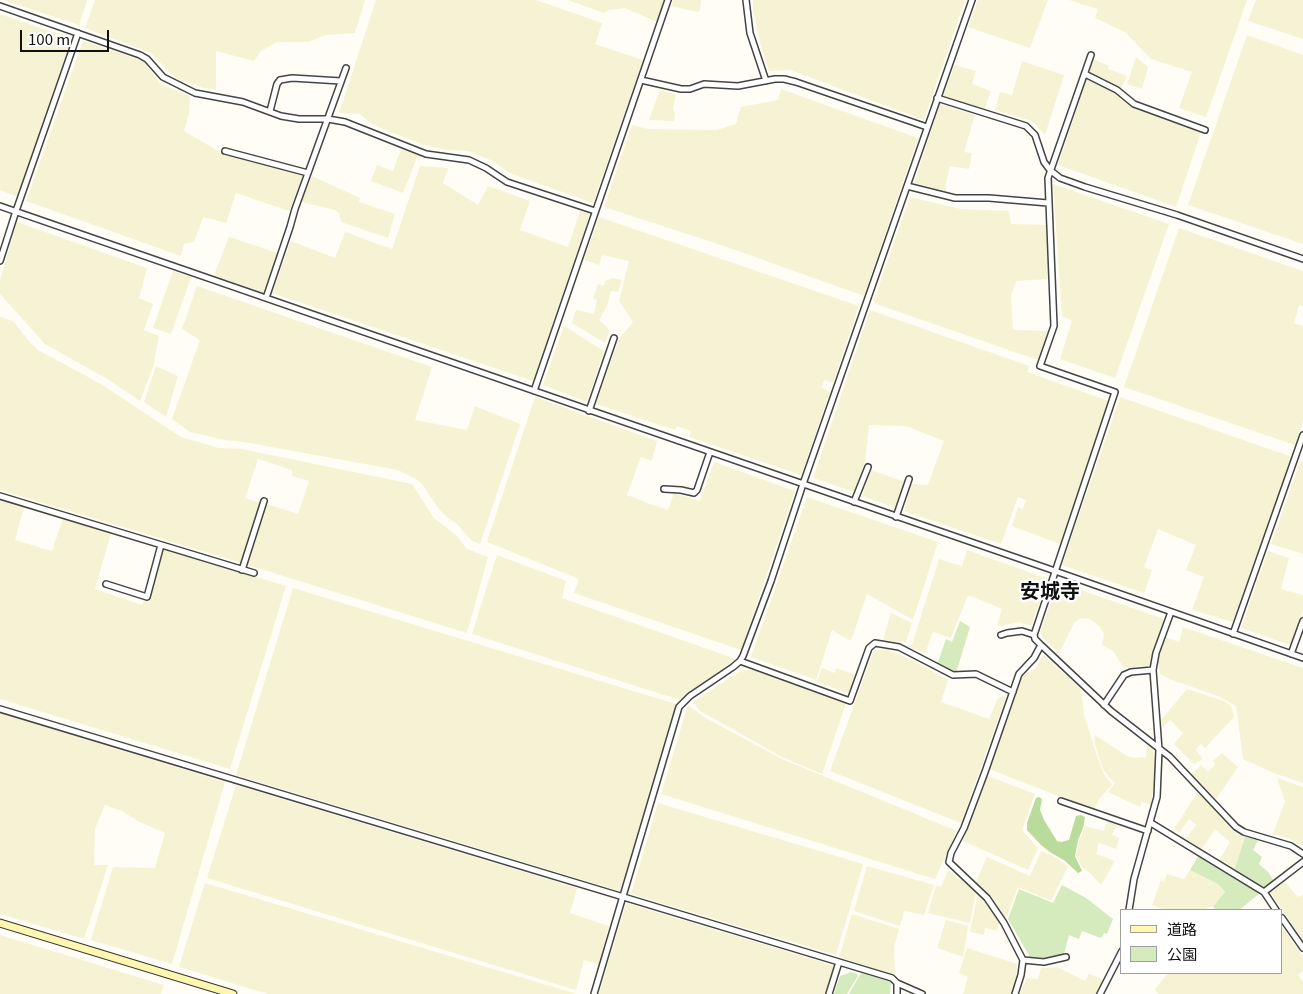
<!DOCTYPE html>
<meta charset="utf-8">
<style>
body{margin:0}
#map{position:relative;width:1303px;height:994px;overflow:hidden;background:#fffdf5;font-family:Georgia,"Noto Sans JP",serif}
canvas{display:block}
.legend{position:absolute;left:1120px;top:909px;width:162px;height:65px;box-sizing:border-box;background:#fff;border:1px solid #a0a0a0;margin:0;padding:6px 9px;list-style:none;font-size:15px;color:#111}
.legend li{display:flex;align-items:center;gap:10px;height:25px}
.legend b{width:25px;border:1px solid #a0a0a0}
.scale{position:absolute;left:20px;top:30px;width:89px;height:22px;box-sizing:border-box;border:2px solid #111;border-top:0;padding-left:6px;font-size:15px;line-height:18px;white-space:nowrap;color:#111;-webkit-text-stroke:4px #fff;paint-order:stroke}
</style>
<div id="map">
<canvas width="1303" height="994"></canvas>
<ul class="legend">
<li><b style="height:6px;background:#fff6b0"></b>道路</li>
<li><b style="height:14px;background:#d5ebbd"></b>公園</li>
</ul>
<div class="scale">100 m</div>
</div>
<script>
const context = document.querySelector('canvas').getContext('2d');
context.lineJoin = 'round';
function paint(path, color) {
  context.fillStyle = color;
  context.fill(path, 'evenodd');
}
function toPath(rows) {
  const path = new Path2D();
  for (const r of rows) {
    path.moveTo(r[0], r[1]);
    for (let i = 2; i < r.length; i += 2) path.lineTo(r[i], r[i + 1]);
  }
  return path;
}
function trace(path, color, width, dash) {
  context.strokeStyle = color;
  context.lineWidth = width;
  context.lineCap = dash ? 'butt' : 'round';
  context.setLineDash(dash || []);
  context.stroke(path);
}
function write(font, color, halo, rows, align = 'center') {
  context.font = font + ' Georgia,"Noto Sans JP",serif';
  context.lineWidth = 5;
  context.setLineDash([]);
  context.textBaseline = 'middle';
  context.strokeStyle = halo;
  context.fillStyle = color;
  for (const [text, x, y, turn = 0] of rows) {
    context.save();
    context.translate(x, y);
    context.rotate((+turn || 0) * Math.PI / 180);
    context.textAlign = isNaN(turn) ? turn : align;
    if (halo) context.strokeText(text, 0, 0);
    context.fillText(text, 0, 0);
    context.restore();
  }
}
paint(toPath([
 [3,0,87,0,79,25],
 [95,0,365,0,355,33,326,35,308,42,277,42,261,51,254,61,216,51,216,90,204,88,181,80,171,74,151,53,85,28],
 [376,0,536,0,602,23,595,44,643,60,593,203,509,173,493,161,468,151,447,150,424,145,381,128,372,124,360,114,339,113],
 [568,0,664,0,657,22,625,8,609,10,604,13],
 [673,0,701,0,700,10,697,12,671,6],
 [753,0,965,0,924,120,790,70,769,71,759,40,753,9],
 [978,0,1048,0,1030,48,968,27],
 [1069,0,1247,0,1206,117,1179,108,1192,72,1151,59,1125,32,1095,18,1098,9],
 [1256,0,1303,0,1303,39,1248,21],
 [0,14,72,39,18,197,0,190],
 [1247,35,1303,55,1303,244,1188,205],
 [83,41,144,61,160,84,190,96,189,114,184,131,225,155,303,175,289,211,236,193,226,223,203,217,194,242,184,244,181,256,26,201],
 [1136,57,1148,67,1142,89,1127,84],
 [1093,59,1109,66,1108,69,1127,76,1120,91,1089,73],
 [1022,61,1064,75,1045,135,1032,121,995,110,1000,92,1012,95],
 [955,65,976,71,972,84,991,91,984,110,943,96],
 [1087,79,1112,90,1134,106,1201,132,1176,207,1058,165],
 [781,89,918,138,864,296,727,247,604,207,632,125,648,129,717,130,736,124,741,107,778,100],
 [660,90,676,94,673,110,675,113,674,121,649,120],
 [940,104,975,115,964,152,972,153,969,169,950,166,946,182,946,191,914,183],
 [401,149,418,155,403,193,371,181,377,165,393,171],
 [420,166,448,168,443,183,478,205,488,186,530,201,520,230,568,247,580,211,590,214,533,381,272,293,291,241,335,258,345,232,392,249],
 [312,176,360,198,359,202,395,214,388,238,341,222,339,213,335,210,301,202],
 [1053,184,1169,224,1115,378,1060,359,1072,321,1062,316],
 [910,197,961,209,1009,211,1011,224,1046,225,1049,279,1016,281,1011,296,1013,330,1048,331,1038,360,873,303],
 [599,217,859,306,833,383,824,380,822,388,830,392,801,475,689,437,691,431,677,426,675,430,596,404,619,339,633,322,619,301,629,261,602,255,599,265,584,260],
 [17,222,147,268,139,298,153,304,144,330,159,336,154,364,140,401,109,380,45,344,0,294,0,280],
 [1179,228,1303,271,1303,306,1299,305,1294,323,1303,326,1303,422,1295,445,1124,387],
 [229,237,278,253,263,293,214,275],
 [173,271,191,277,171,334,153,328],
 [612,278,622,280,618,292,611,291,607,306,599,320,608,328,609,333,605,343,572,323,576,310,594,314,597,300,593,298,598,284,604,286,605,281],
 [197,286,432,367,415,420,467,430,475,406,520,424,480,544,472,541,456,523,448,518,439,509,422,484,416,479,398,470,244,442,225,440,190,432,172,419,200,340,182,329],
 [870,310,1029,366,1027,372,1109,401,1060,544,1012,526,1018,507,1023,509,1026,500,1018,497,1001,544,904,511,911,484,928,485,944,441,906,426,869,425,865,462,854,492,813,478],
 [0,317,13,321,28,340,38,350,101,384,181,437,219,448,242,449,412,484,434,518,457,536,467,549,488,557,467,633,248,565,267,504,298,514,309,481,292,476,292,470,258,459,245,498,260,503,242,563,0,490],
 [564,326,604,351,587,402,543,385],
 [156,366,178,376,166,417,144,402],
 [535,397,657,441,652,461,641,457,627,495,650,504,668,510,674,493,700,501,714,462,795,491,741,650,574,593,579,579,487,542],
 [1120,397,1292,457,1233,622,1192,610,1204,577,1186,570,1196,545,1158,529,1144,567,1152,570,1144,593,1062,565],
 [1300,461,1303,461,1303,554,1271,544],
 [871,470,905,482,896,508,862,496],
 [807,497,938,542,913,620,867,594,851,641,832,630,816,680,751,657],
 [0,500,24,507,15,540,52,551,63,518,111,533,95,589,142,605,144,600,149,602,164,549,286,586,230,769,0,699],
 [967,550,1048,579,1031,626,1019,622,1002,626,997,625,1002,609,968,595,951,638,933,632,925,653,911,648,939,559,962,566],
 [1268,551,1289,558,1281,589,1303,595,1303,610,1290,645,1241,628],
 [497,555,566,581,562,598,736,659,680,700,472,634],
 [1058,582,1164,619,1151,660,1151,665,1124,668,1113,651,1102,645,1104,634,1100,627,1090,619,1081,618,1074,623,1059,653,1044,639,1041,634,1041,630],
 [293,588,676,704,620,891,236,775],
 [891,613,912,623,906,642,883,640],
 [1183,627,1303,668,1303,783,1271,772,1243,759,1236,706,1218,696,1169,679,1160,674,1158,663,1159,652,1165,637,1179,642],
 [874,650,888,650,914,661,948,680,941,702,989,719,997,700,1002,696,1006,697,961,823,830,771],
 [1043,655,1081,689,1084,715,1098,759,1104,774,1112,785,1099,799,1094,810,989,769,1023,676,1036,668],
 [822,668,835,673,836,668,857,675,850,694,817,682],
 [746,670,754,670,846,703,822,774,782,757,700,711,693,702,741,671],
 [1187,689,1224,701,1231,706,1234,717,1205,748,1201,744,1196,750,1203,759,1194,764,1174,744,1183,733,1170,720,1163,727,1161,720],
 [688,705,704,717,782,759,957,831,935,879,661,794],
 [0,713,225,782,172,964,91,940,113,867,155,868,165,833,138,821,122,811,105,805,95,829,94,865,108,865,84,939,0,914],
 [1095,735,1127,756,1134,758,1146,757,1147,746,1151,746,1157,761,1151,805,1142,802,1140,807,1108,792,1115,783,1107,775,1102,767,1094,741],
 [1222,753,1238,767,1216,799,1191,774,1201,765,1208,772,1216,764,1213,761],
 [988,776,1035,794,1022,830,1038,848,1028,870,963,841],
 [1277,778,1303,787,1303,846,1288,838,1273,834,1285,802],
 [236,785,577,888,570,913,609,926,599,964,584,960,576,990,207,878],
 [1197,793,1210,804,1237,834,1245,837,1234,871,1219,861,1230,842,1215,829,1202,849,1186,839,1196,825,1189,819,1179,833,1174,829],
 [658,803,863,864,836,955,631,894],
 [1107,821,1117,824,1112,835,1119,838,1116,849,1099,843,1096,854,1115,861,1101,885,1091,874,1082,867,1076,855,1079,841,1085,826,1104,831],
 [1041,851,1053,856,1068,866,1051,901,1018,887,1006,919,993,898,976,882,987,857,1030,876],
 [867,866,934,885,924,915,904,911,900,926,854,911],
 [948,870,976,892,970,923,928,913,936,886,941,887],
 [1190,870,1218,884,1225,893,1213,907,1209,907,1205,910,1165,910,1152,905,1161,880,1164,882,1167,874,1184,879],
 [1285,882,1298,897,1303,895,1303,940,1270,892],
 [205,883,577,994,268,994,179,967],
 [978,893,1000,920,997,931,985,928,984,935,970,932],
 [626,903,835,966,826,994,599,994],
 [852,914,899,929,894,947,895,975,839,957],
 [946,920,968,926,963,957,937,948],
 [1282,927,1303,956,1303,971,1298,975,1303,982,1303,994,1158,994,1155,989,1168,973,1282,973],
 [0,935,164,985,161,994,0,994],
 [967,948,1017,964,1016,977,1011,994,963,994,968,977,959,973],
 [1057,967,1085,981,1089,974,1104,980,1097,994,1020,994,1027,978,1038,979,1041,968]
]), '#f6f3d4');
paint(toPath([
 [960,621,970,627,956,673,937,665,946,639,952,642],
 [1245,837,1258,840,1253,850,1262,857,1259,864,1268,872,1274,881,1264,889,1234,871],
 [1199,855,1257,891,1259,894,1239,910,1217,910,1213,907,1225,892,1218,884,1190,870],
 [1062,885,1086,898,1113,919,1107,934,1104,933,1101,938,1082,931,1079,939,1069,935,1064,954,1046,960,1031,959,1008,919,1019,889,1053,903],
 [851,972,856,973,858,976,847,994,834,994,840,976],
 [861,973,891,982,890,994,849,994]
]), '#d5ebbd');
paint(toPath([
 [1039,797,1042,799,1040,810,1044,820,1057,841,1061,842,1069,840,1076,816,1081,815,1085,817,1083,828,1078,840,1075,856,1082,871,1078,873,1065,861,1050,852,1041,845,1027,830,1027,823,1036,798]
]), '#b9dc9c');
const street = toPath([
 [746,0,750,33,766,81],
 [0,6,140,55,147,59,163,77,195,93,243,102,281,116,299,119,328,119,345,122,426,154,469,160,486,168,507,182,595,211],
 [1091,55,1048,178,1054,326,1040,366,1115,392,1034,635,1035,639,1041,645,1111,711,1170,757,1236,827,1244,832,1291,846,1303,854],
 [1085,74,1117,90,1134,104,1205,130],
 [641,80,681,89,690,89,704,84,738,86,775,79,784,79,796,82,927,127],
 [937,98,1026,126,1035,135,1044,162,1050,170,1060,178,1085,187,1177,215,1303,259],
 [270,111,277,84,280,80,292,78,341,81],
 [225,151,308,173],
 [907,186,955,198,989,198,1048,203],
 [0,206,1055,571,1303,658],
 [0,261,16,211,78,33],
 [266,298,290,227,295,209,346,68],
 [534,391,668,0],
 [589,411,614,338],
 [664,489,681,490,694,493,697,490,710,452],
 [0,496,254,573],
 [854,502,868,467],
 [896,517,909,479],
 [242,570,264,501],
 [106,584,147,597,161,545],
 [1233,634,1303,435],
 [1001,635,1007,633,1022,631,1034,635],
 [1041,645,1034,658,1019,674,985,772,964,828,951,853,949,862,987,898,1004,923,1023,960,1044,962,1066,957],
 [1291,654,1303,621],
 [740,661,850,701,869,648,875,643,899,647,953,675,976,674,1013,692],
 [1104,705,1124,675,1131,672,1153,670],
 [0,709,892,978,897,983,897,994],
 [1061,801,1148,831],
 [1151,823,1264,892,1303,862],
 [1264,892,1276,910],
 [1129,910,1134,879,1157,797,1159,750,1153,670,1156,653,1171,612],
 [1282,918,1303,948],
 [897,983,922,994],
 [594,994,679,707,690,696,733,667,740,661,743,656,771,581,803,484,972,0],
 [829,994,839,962],
 [1015,994,1021,975,1023,960],
 [1100,994,1122,951]
]);
const secondary = toPath([
 [0,923,233,994]
]);
trace(street, '#444', 8);
trace(secondary, '#333', 9);
trace(street, '#fff', 5);
trace(secondary, '#fff6b0', 7);
write('bold 20px', '#111', '#fff', [
 ["安城寺",1050,590]
]);
</script>
